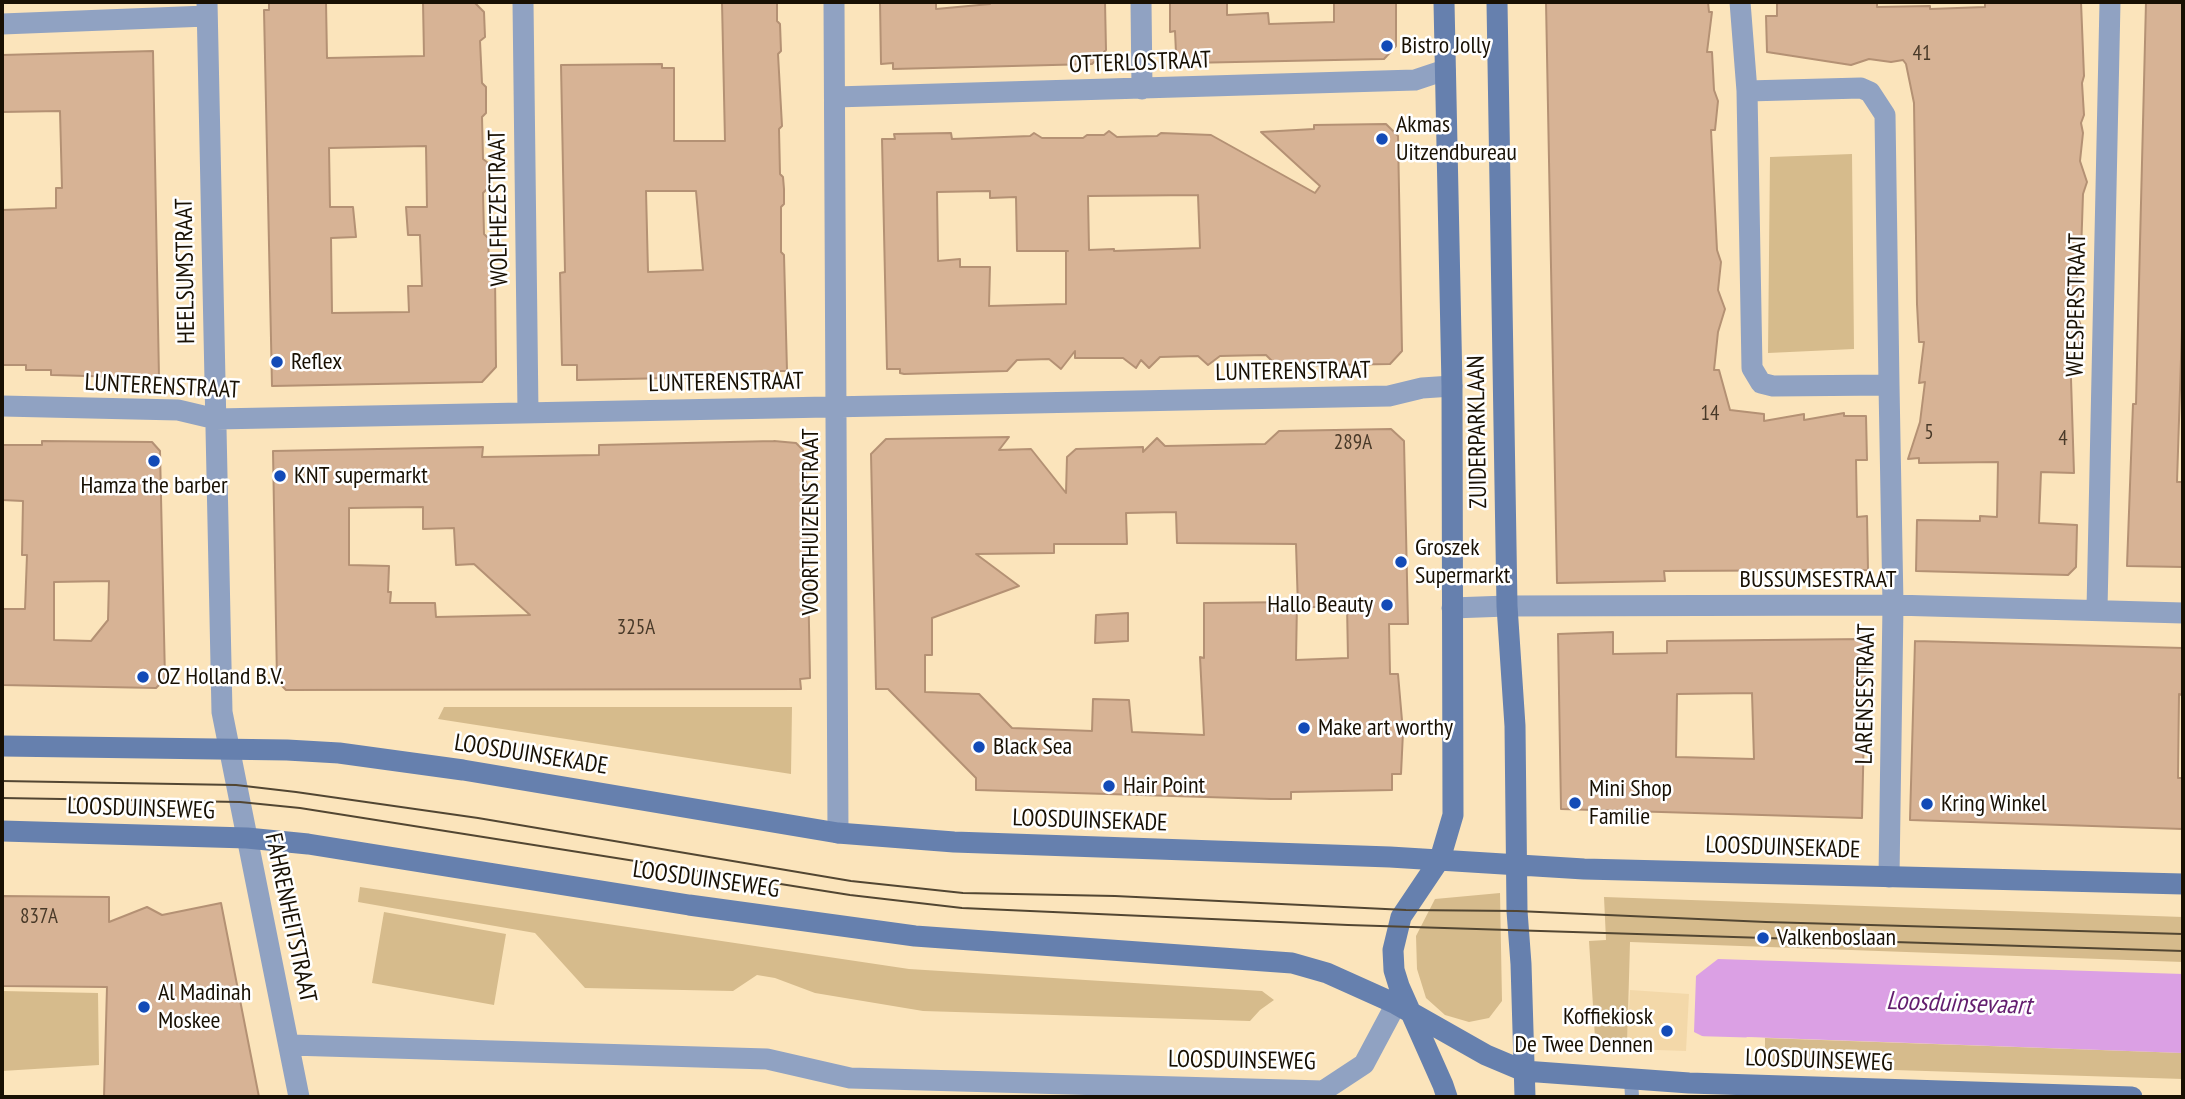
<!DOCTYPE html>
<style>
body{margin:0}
#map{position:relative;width:2185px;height:1099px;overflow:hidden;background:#fbe4bb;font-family:"PT Sans Narrow",sans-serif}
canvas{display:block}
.frame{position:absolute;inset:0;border:4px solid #181003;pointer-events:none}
</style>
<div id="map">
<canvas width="2185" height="1099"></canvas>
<div class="frame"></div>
</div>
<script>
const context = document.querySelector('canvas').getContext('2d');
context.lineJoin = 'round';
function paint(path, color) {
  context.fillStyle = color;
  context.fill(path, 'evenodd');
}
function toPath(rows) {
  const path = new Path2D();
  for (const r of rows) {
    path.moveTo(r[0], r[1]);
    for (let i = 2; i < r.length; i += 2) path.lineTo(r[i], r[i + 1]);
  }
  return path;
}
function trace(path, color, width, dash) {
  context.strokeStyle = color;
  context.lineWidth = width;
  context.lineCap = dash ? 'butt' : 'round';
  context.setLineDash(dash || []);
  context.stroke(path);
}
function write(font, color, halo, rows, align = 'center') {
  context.font = font + ' "PT Sans Narrow",sans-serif';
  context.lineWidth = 5;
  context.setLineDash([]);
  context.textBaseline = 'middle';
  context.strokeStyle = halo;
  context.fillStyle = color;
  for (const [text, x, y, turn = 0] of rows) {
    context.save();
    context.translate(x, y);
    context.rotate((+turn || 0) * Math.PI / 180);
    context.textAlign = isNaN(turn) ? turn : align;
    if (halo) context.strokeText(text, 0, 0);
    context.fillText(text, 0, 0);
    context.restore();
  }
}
paint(toPath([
 [1630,990,1689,994,1686,1051,1627,1049]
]), '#f3d8a9');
paint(toPath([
 [1852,154,1854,349,1768,353,1770,157],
 [444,707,792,707,791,774,438,719],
 [360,887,909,969,1262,991,1274,1000,1260,1010,1250,1021,923,1011,815,993,775,978,757,975,733,991,585,988,535,933,358,902],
 [1500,893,1502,1001,1489,1018,1469,1022,1445,1015,1426,998,1417,969,1416,936,1435,899],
 [1604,897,2183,917,2183,962,1630,942,1627,1049,1595,1038,1589,941,1606,940],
 [384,912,506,934,494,1005,372,983],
 [2,991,98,993,99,1065,2,1071],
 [1765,1038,2183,1053,2183,1079,1765,1066]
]), '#d6bb8c');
paint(toPath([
 [1718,959,2183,974,2183,1053,1747,1037,1706,1097,1704,1037,1694,1032,1696,976]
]), '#dba0e4');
paint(toPath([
 [1695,1036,1765,1038,1765,1042,1750,1041,1751,1097,1702,1097,1701,1039]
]), '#fbe4bb');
const building = toPath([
 [269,2,326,2,327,58,424,56,423,2,474,2,484,12,485,37,480,41,482,83,486,87,486,113,482,117,483,159,487,162,488,188,483,193,484,234,488,238,489,262,495,276,496,367,482,382,272,386,264,10,269,10,269,2],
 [426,146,427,207,406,207,408,235,420,235,422,286,408,286,409,312,332,313,331,238,356,237,353,207,330,207,329,148,426,146],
 [722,2,777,2,777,21,780,24,781,51,778,54,782,126,779,129,780,174,783,177,784,189,784,204,781,207,781,252,784,255,787,371,769,371,764,376,577,380,577,365,562,365,560,273,565,272,561,65,662,64,662,68,674,68,674,141,725,141,722,2],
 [646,191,696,191,703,270,648,272,646,191],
 [880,2,936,2,936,9,990,4,990,2,1105,2,1106,50,1092,64,893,69,893,63,881,64,880,2],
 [1170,2,1227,2,1227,15,1268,13,1269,24,1334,22,1334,2,1396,2,1396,46,1384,59,1186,63,1176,53,1175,31,1170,32,1170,2],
 [1546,2,1708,2,1709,12,1712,12,1707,52,1712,52,1714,90,1718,101,1715,130,1711,130,1717,250,1721,262,1718,290,1725,309,1718,332,1714,370,1719,370,1730,410,1764,414,1764,421,1804,414,1804,420,1844,413,1844,416,1866,416,1867,460,1856,460,1857,517,1867,516,1868,570,1664,571,1665,581,1557,583,1546,2],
 [1779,2,1877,2,1877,7,1930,6,1930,9,1985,7,1985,2,2081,2,2084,76,2082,83,2084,115,2081,123,2083,133,2080,161,2087,182,2083,194,2081,253,2076,253,2078,295,2076,312,2082,329,2082,337,2075,354,2064,353,2071,379,2074,473,2041,472,2039,523,2077,525,2076,567,2068,575,1916,571,1917,520,1980,521,1980,516,1997,517,1998,462,1919,463,1919,458,1908,459,1920,422,1925,382,1919,383,1924,342,1919,342,1917,304,1914,103,1906,64,1903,60,1891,62,1869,59,1851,65,1767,52,1766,16,1777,16,1777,4,1779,2],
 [2146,2,2183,2,2183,297,2177,482,2183,482,2183,567,2127,566,2133,404,2136,404,2146,2],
 [153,51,159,378,51,375,51,370,26,370,26,365,2,365,2,210,56,208,56,188,62,188,60,111,2,112,2,55,153,51],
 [1386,124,1398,136,1402,351,1390,364,1277,366,1266,355,1220,356,1208,365,1198,356,1160,357,1149,368,1141,360,1136,368,1123,358,1075,358,1075,351,1061,369,1049,359,1017,360,1007,371,904,374,900,373,900,369,887,369,882,139,895,139,894,134,951,133,952,139,1030,136,1034,133,1042,138,1083,138,1087,135,1104,135,1109,131,1117,137,1157,136,1161,133,1211,135,1315,193,1320,186,1261,132,1314,129,1314,125,1386,124],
 [990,191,990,198,1016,197,1017,251,1068,251,1066,251,1066,304,989,306,990,267,960,267,960,259,938,261,937,192,990,191],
 [1198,195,1200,248,1114,251,1114,249,1089,250,1088,196,1198,195],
 [1391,429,1404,441,1408,624,1389,624,1390,674,1398,674,1403,732,1401,774,1392,774,1392,790,1291,792,1291,799,1271,799,976,790,976,778,888,689,876,689,871,454,886,439,1009,437,999,450,1031,449,1066,493,1067,457,1076,449,1143,447,1143,452,1157,438,1165,446,1265,444,1279,431,1391,429],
 [1176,512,1177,543,1296,544,1298,608,1347,605,1348,658,1296,660,1297,602,1204,603,1204,658,1200,657,1204,735,1132,732,1129,700,1093,699,1092,731,1012,728,979,694,925,692,925,655,932,655,932,618,1019,586,976,554,1054,553,1054,544,1127,544,1126,513,1176,512],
 [42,441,152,442,160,451,165,679,156,688,2,685,2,609,25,609,27,555,22,555,23,501,2,500,2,445,42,445,42,441],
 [109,581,108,620,91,641,54,640,54,582,109,581],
 [774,441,796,443,803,450,806,470,810,678,800,679,801,689,286,690,277,681,273,451,483,447,482,457,599,455,599,445,774,441],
 [423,507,423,529,454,528,456,565,474,564,530,615,436,617,435,603,390,603,391,592,388,592,389,566,349,565,349,508,423,507],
 [1128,613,1128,641,1095,643,1096,615,1128,613],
 [1613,632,1613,654,1667,653,1667,641,1866,639,1862,818,1561,809,1558,634,1613,632],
 [1752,693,1754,759,1676,757,1677,694,1752,693],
 [1915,641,2183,648,2183,695,2179,694,2178,778,2183,778,2183,829,1910,820,1915,641],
 [2,896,109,897,109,922,147,907,162,915,221,903,259,1097,104,1097,107,987,2,986,2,896]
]);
paint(building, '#d7b395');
trace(building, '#b49174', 2);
trace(toPath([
 [1631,1079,1632,1097]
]), '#90a2c2', 14);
trace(toPath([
 [207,2,222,712,299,1097],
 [523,2,528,413],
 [834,2,838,833],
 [1141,2,1142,89],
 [1740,2,1747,91,1752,368,1761,383,1773,386,1889,385,1893,605,1889,877],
 [2,24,207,16],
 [1747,91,1861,88,1870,92,1885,115,1889,385],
 [835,97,1415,80,1445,70],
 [2,406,178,410,216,419,1389,396,1422,388,1452,386],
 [1452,608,1507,606,1893,605,2183,613],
 [2097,609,2110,2],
 [290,1045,767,1059,850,1078,1323,1091,1364,1064,1396,1004]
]), '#90a2c2', 21);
trace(toPath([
 [1444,2,1452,386,1453,815,1440,859,1401,917,1393,950,1394,970,1399,986,1443,1085,1447,1097],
 [1497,2,1507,606,1515,726,1517,911,1521,964,1525,1097],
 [2,746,287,750,339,753,463,770,838,833,954,842,1390,857,1584,869,2183,884],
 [2,831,247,838,308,844,689,905,915,936,1292,963,1327,973,1396,1004,1486,1055,1524,1071,1689,1083,2132,1097]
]), '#6680ae', 21);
trace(toPath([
 [2,781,236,785,296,792,478,818,851,881,963,893,1115,896,1406,910,1517,911,1766,922,2183,934],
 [2,798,240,802,300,808,850,895,962,908,1348,925,2183,951]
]), '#524632', 2);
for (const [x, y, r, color] of [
 [1387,46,7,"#134bb7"],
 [1382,139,7,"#134bb7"],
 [277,362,7,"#134bb7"],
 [154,461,7,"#134bb7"],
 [280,476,7,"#134bb7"],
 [1401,562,7,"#134bb7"],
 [1387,605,7,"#134bb7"],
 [143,677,7,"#134bb7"],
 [1304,728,7,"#134bb7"],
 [979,747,7,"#134bb7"],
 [1109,786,7,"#134bb7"],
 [1575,803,7,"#134bb7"],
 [1927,804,7,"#134bb7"],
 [1763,938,7,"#134bb7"],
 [144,1007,7,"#134bb7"],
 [1667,1031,7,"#134bb7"]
]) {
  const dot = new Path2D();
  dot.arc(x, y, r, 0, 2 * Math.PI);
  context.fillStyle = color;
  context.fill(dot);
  trace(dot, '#fff', 2.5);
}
write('21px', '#483928', null, [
 ["41",1922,54],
 ["14",1710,414],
 ["5",1929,433],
 ["4",2063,439],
 ["289A",1353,443],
 ["325A",636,628],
 ["837A",39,917]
]);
write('24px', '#181003', '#fff', [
 ["Bistro Jolly",1401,46],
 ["Akmas",1396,125],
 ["Uitzendbureau",1396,153],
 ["Reflex",291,362],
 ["KNT supermarkt",294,476],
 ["Hamza the barber",154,486,"center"],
 ["Groszek",1415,548],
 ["Supermarkt",1415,576],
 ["Hallo Beauty",1373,605,"right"],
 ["OZ Holland B.V.",157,677],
 ["Make art worthy",1318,728],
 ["Black Sea",993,747],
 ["Hair Point",1123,786],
 ["Mini Shop",1589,789],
 ["Familie",1589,817],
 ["Kring Winkel",1941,804],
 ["Valkenboslaan",1777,938],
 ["Al Madinah",158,993],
 ["Moskee",158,1021],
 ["Koffiekiosk",1653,1017,"right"],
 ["De Twee Dennen",1653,1045,"right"]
], 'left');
write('24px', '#181003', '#fff', [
 ["OTTERLOSTRAAT",1140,63,-2],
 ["WOLFHEZESTRAAT",499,208,-91],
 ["HEELSUMSTRAAT",186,271,-91],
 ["WEESPERSTRAAT",2077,305,-89],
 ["LUNTERENSTRAAT",1293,372,-1],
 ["LUNTERENSTRAAT",726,383,-1],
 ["LUNTERENSTRAAT",162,387,3],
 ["ZUIDERPARKLAAN",1478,432,-91],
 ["VOORTHUIZENSTRAAT",811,522,-90],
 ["BUSSUMSESTRAAT",1818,580],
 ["LARENSESTRAAT",1866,694,-89],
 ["LOOSDUINSEKADE",531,755,9],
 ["LOOSDUINSEWEG",141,809,2],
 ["LOOSDUINSEKADE",1090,821,2],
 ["LOOSDUINSEKADE",1783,848,2],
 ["LOOSDUINSEWEG",706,880,8],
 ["FAHRENHEITSTRAAT",290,918,78],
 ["LOOSDUINSEWEG",1242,1061,1],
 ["LOOSDUINSEWEG",1819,1061,2]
]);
write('italic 26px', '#631d6e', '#fff', [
 ["Loosduinsevaart",1959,1004,2]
]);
</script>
